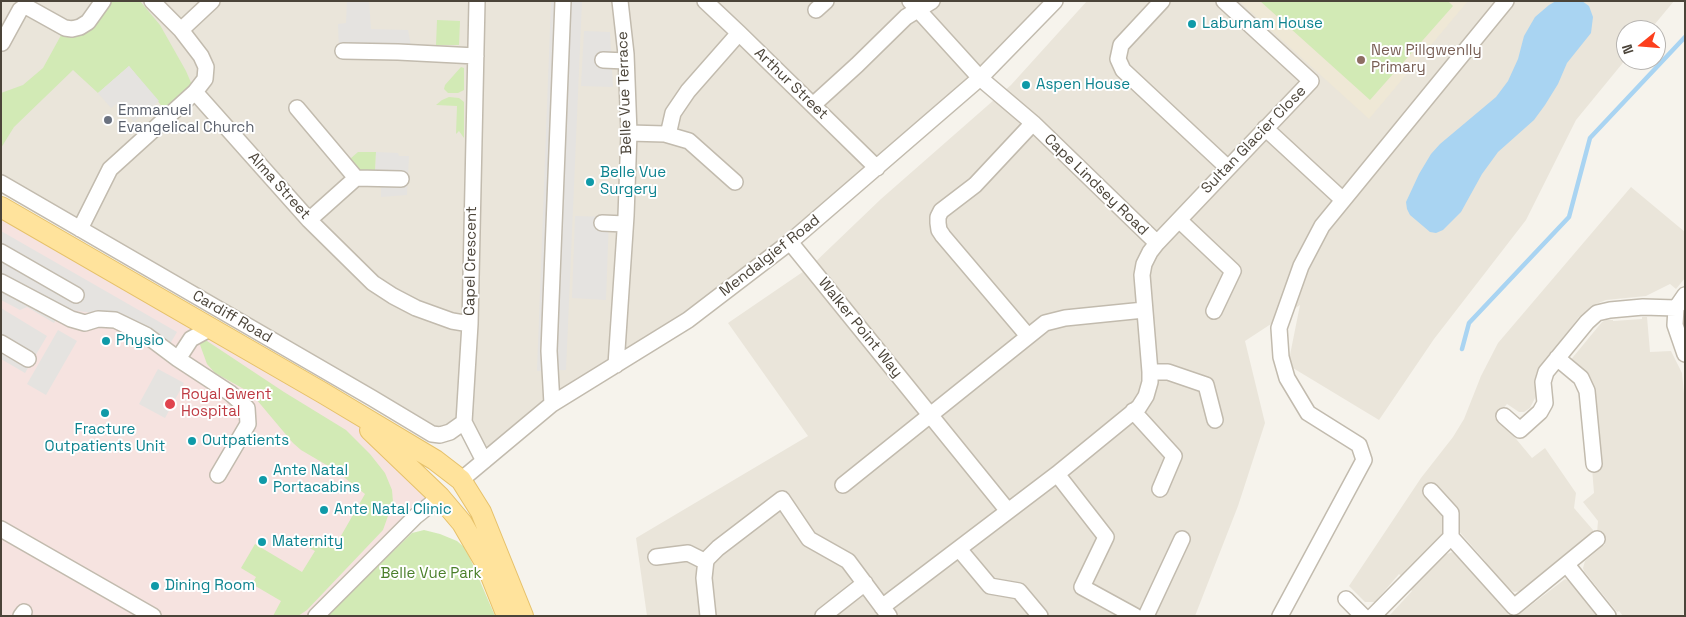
<!DOCTYPE html>
<style>
body{margin:0}
#map{position:relative;width:1686px;height:617px;overflow:hidden;background:#f6f3ec;font-family:"Space Grotesk",sans-serif}
canvas{display:block}
.frame{position:absolute;inset:0;border:2px solid #4b4439;pointer-events:none}
.north{position:absolute;left:1616px;top:20px;width:50px;height:50px;box-sizing:border-box;background:#fff;border:1px solid #b7b4b0;border-radius:50%;rotate:253deg;font-size:14px;font-weight:700;line-height:20px;text-align:center;color:#4b4439}
.north::after{content:'';display:block;margin:auto;width:18px;height:22px;background:#fc3f1d;clip-path:polygon(50% 0,100% 100%,50% 72%,0 100%)}
</style>
<div id="map">
<canvas width="1686" height="617"></canvas>
<div class="frame"></div>
<div class="north">N</div>
</div>
<script>
const context = document.querySelector('canvas').getContext('2d');
context.lineJoin = 'round';
function paint(path, color) {
  context.fillStyle = color;
  context.fill(path, 'evenodd');
}
function toPath(rows) {
  const path = new Path2D();
  for (const r of rows) {
    path.moveTo(r[0], r[1]);
    for (let i = 2; i < r.length; i += 2) path.lineTo(r[i], r[i + 1]);
  }
  return path;
}
function trace(path, color, width, dash) {
  context.strokeStyle = color;
  context.lineWidth = width;
  context.lineCap = dash ? 'butt' : 'round';
  context.setLineDash(dash || []);
  context.stroke(path);
}
function write(font, color, halo, rows, align = 'center') {
  context.font = font + ' "Space Grotesk",sans-serif';
  context.lineWidth = 4;
  context.setLineDash([]);
  context.textBaseline = 'middle';
  context.strokeStyle = halo;
  context.fillStyle = color;
  for (const [text, x, y, turn = 0] of rows) {
    context.save();
    context.translate(x, y);
    context.rotate((+turn || 0) * Math.PI / 180);
    context.textAlign = isNaN(turn) ? turn : align;
    if (halo) context.strokeText(text, 0, 0);
    context.fillText(text, 0, 0);
    context.restore();
  }
}
paint(toPath([
 [1,1,1055,1,790,242,552,404,484,461,464,422,450,432,420,425,373,390,80,220,1,177],
 [1087,1,1674,1,1650,30,1626,30,1626,59,1576,120,1526,220,1434,339,1379,420,1288,365,1300,305,1245,341,1265,423,1238,506,1195,616,647,616,636,538,808,436,728,323,810,267,881,199,1011,85],
 [1631,187,1685,232,1685,278,1676,289,1670,284,1646,296,1606,300,1591,306,1579,317,1538,370,1535,379,1536,396,1530,408,1524,412,1519,412,1507,404,1495,418,1512,434,1532,458,1545,448,1576,493,1574,508,1593,530,1593,534,1523,591,1514,592,1508,588,1487,565,1485,561,1457,529,1449,528,1414,565,1401,576,1399,574,1375,602,1365,602,1349,586,1421,478,1453,437,1464,419,1481,376,1498,343],
 [1642,317,1647,317,1650,352,1671,351,1682,373,1685,404,1685,612,1682,616,1623,616,1619,611,1617,612,1584,571,1583,568,1585,561,1605,544,1597,533,1598,521,1583,502,1594,493,1586,391,1564,368,1602,322,1606,320,1613,320,1613,321,1642,319],
 [1452,552,1456,553,1488,587,1490,593,1510,616,1389,616,1412,591,1410,589,1445,555],
 [1565,579,1571,581,1601,616,1517,616]
]), '#eae5da');
paint(toPath([
 [1239,1,1468,1,1369,119]
]), '#efe8d6');
paint(toPath([
 [1,207,323,393,440,497,316,616,1,616]
]), '#f6e3e0');
paint(toPath([
 [103,1,140,1,160,25,186,71,195,92,169,115,129,66,98,93,73,70,14,127,1,148,1,93,23,85,43,68,65,28,72,29],
 [1260,1,1448,1,1453,6,1370,100],
 [437,20,460,21,459,45,436,45],
 [461,67,464,68,464,90,458,93,448,93,444,89,445,85],
 [449,97,459,98,464,102,464,138,459,131,456,134,457,106,436,105,442,100],
 [358,152,376,152,375,174,361,172,350,159],
 [204,339,284,392,346,430,370,454,385,473,392,490,393,502,383,530,307,610,298,616,273,616,281,601,252,584,256,577,241,568,255,544,302,572,315,551,306,546,312,535,334,548,365,494,335,470,301,450,293,443,251,393,215,373,207,364,199,342],
 [424,530,440,534,457,541,464,547,470,558,495,616,326,616,412,533]
]), '#d2eab5');
paint(toPath([
 [347,1,369,1,371,29,408,30,412,52,339,50,338,24,346,23],
 [551,1,582,1,566,370,537,371],
 [584,31,610,32,613,87,581,86],
 [129,66,159,101,134,122,118,103,111,108,98,93],
 [376,152,398,153,399,156,409,156,407,195,381,197,381,185,375,185],
 [575,216,609,217,606,300,572,298],
 [1,231,177,332,170,344,92,313,71,310,64,306,54,323,27,307,20,310,1,300],
 [1,308,47,336,25,373,1,359],
 [58,330,77,341,46,395,27,384],
 [158,369,184,383,165,418,139,404]
]), '#e5e3e0');
paint(toPath([
 [1556,1,1582,1,1589,6,1593,17,1591,33,1567,63,1558,84,1545,105,1534,120,1498,152,1482,174,1461,212,1443,230,1436,233,1430,232,1410,215,1407,209,1406,202,1419,174,1431,154,1440,144,1496,97,1508,81,1518,59,1524,36,1535,17,1549,5]
]), '#a9d4f2');
trace(toPath([
 [1462,349,1469,323,1569,217,1590,138,1685,37]
]), '#a9d4f2', 4.5);
const minor = toPath([
 [152,1,181,30,201,56,206,67,205,79,195,92,309,220,373,283,393,296,416,308,452,321,470,324],
 [477,1,470,324,464,422,484,461],
 [705,1,739,33,877,168],
 [910,1,980,78,1033,123,1157,243],
 [1162,1,1121,45,1118,59,1123,70,1228,168],
 [816,10,826,1],
 [181,30,212,1],
 [2,43,20,10,24,7,29,8,65,28,72,29,80,27,88,22,103,1],
 [343,51,398,52,476,56],
 [603,60,626,61],
 [813,105,857,65,906,17,932,1],
 [297,108,356,178,309,220],
 [1265,128,1343,200],
 [629,133,665,134,689,141,735,182],
 [668,135,673,113,688,91,739,33],
 [356,178,401,179],
 [1,183,372,398,432,434,440,435,450,432,464,422],
 [1179,220,1233,271,1214,311],
 [602,223,625,224],
 [80,229,110,169,195,92],
 [790,242,1008,511],
 [1,252,76,295],
 [1,282,71,319,85,323,98,319,115,320,146,335,178,359,191,339,211,328],
 [1685,295,1676,308,1675,325,1685,354],
 [1028,336,943,236,939,230,938,223,938,217,941,211,975,185,1033,123],
 [1,343,28,359],
 [1557,358,1581,378,1587,391,1594,464],
 [178,359,230,393,247,408,248,424,218,475],
 [616,365,626,216,629,133,626,54,620,1],
 [1150,372,1168,372,1206,385,1215,420],
 [552,404,549,351,563,1],
 [1133,411,1174,456,1160,489],
 [1504,416,1520,430,1540,412,1545,403,1543,382,1546,372,1587,322,1597,313,1610,310,1643,307,1676,308],
 [1057,474,1106,537,1082,587,1135,616],
 [461,480,552,404,688,320,790,242,980,78,1055,1],
 [843,485,1045,323,1065,318,1144,310],
 [1431,491,1451,513,1451,537],
 [1,529,153,616],
 [959,549,990,586,1019,591,1040,616],
 [656,557,688,553,706,562],
 [1567,565,1608,616],
 [1346,599,1363,616],
 [882,607,1057,474,1139,407,1146,396,1150,382,1150,372,1142,275,1144,264,1150,252,1157,243,1311,81,1224,1],
 [21,616,24,612],
 [316,616,416,516,440,497],
 [708,616,704,578,706,560,718,548,782,499,809,539,848,561,889,616],
 [823,616,865,583],
 [1146,616,1182,539],
 [1280,616,1364,460,1359,445,1308,413,1287,378,1281,357,1279,328,1301,266,1322,226,1506,1],
 [1373,616,1451,537,1514,607,1597,539]
]);
const major = toPath([
 [1,207,323,393,435,460,461,480,481,512,523,616],
 [370,430,440,497,462,523,487,566,507,616]
]);
trace(minor, '#c2bbae', 18);
trace(major, '#e6c16a', 22);
trace(minor, '#fff', 15);
trace(major, '#ffe39c', 20);
for (const [x, y, r, color] of [
 [1192,24,5,"#0f9aa8"],
 [1361,60,5,"#8d6e63"],
 [1026,85,5,"#0f9aa8"],
 [108,120,5,"#6b7280"],
 [590,182,5,"#0f9aa8"],
 [106,341,5,"#0f9aa8"],
 [170,404,6,"#e0444e"],
 [105,413,5,"#0f9aa8"],
 [192,441,5,"#0f9aa8"],
 [263,480,5,"#0f9aa8"],
 [324,510,5,"#0f9aa8"],
 [262,542,5,"#0f9aa8"],
 [155,586,5,"#0f9aa8"]
]) {
  const dot = new Path2D();
  dot.arc(x, y, r, 0, 2 * Math.PI);
  context.fillStyle = color;
  context.fill(dot);
  trace(dot, '#fff', 2);
}
write('15px', '#0d838f', '#fff', [
 ["Laburnam House",1202,24],
 ["Aspen House",1036,85],
 ["Belle Vue",600,173],
 ["Surgery",600,190],
 ["Physio",116,341],
 ["Fracture",105,430,"center"],
 ["Outpatients Unit",105,447,"center"],
 ["Outpatients",202,441],
 ["Ante Natal",273,471],
 ["Portacabins",273,488],
 ["Ante Natal Clinic",334,510],
 ["Maternity",272,542],
 ["Dining Room",165,586]
], 'left');
write('15px', '#785e54', '#fff', [
 ["New Pillgwenlly",1371,51],
 ["Primary",1371,68]
], 'left');
write('15px', '#4b4439', '#fff', [
 ["Arthur Street",791,84,44],
 ["Belle Vue Terrace",625,93,-92],
 ["Sultan Glacier Close",1254,140,-46],
 ["Cape Lindsey Road",1096,185,44],
 ["Alma Street",279,186,48],
 ["Mendalgief Road",770,256,-38],
 ["Capel Crescent",471,261,-89],
 ["Cardiff Road",232,317,30],
 ["Walker Point Way",860,328,51]
]);
write('15px', '#5b616d', '#fff', [
 ["Emmanuel",118,111],
 ["Evangelical Church",118,128]
], 'left');
write('15px', '#be3a42', '#fff', [
 ["Royal Gwent",181,395],
 ["Hospital",181,412]
], 'left');
write('15px', '#4a7f2a', '#fff', [
 ["Belle Vue Park",431,574]
]);
</script>
